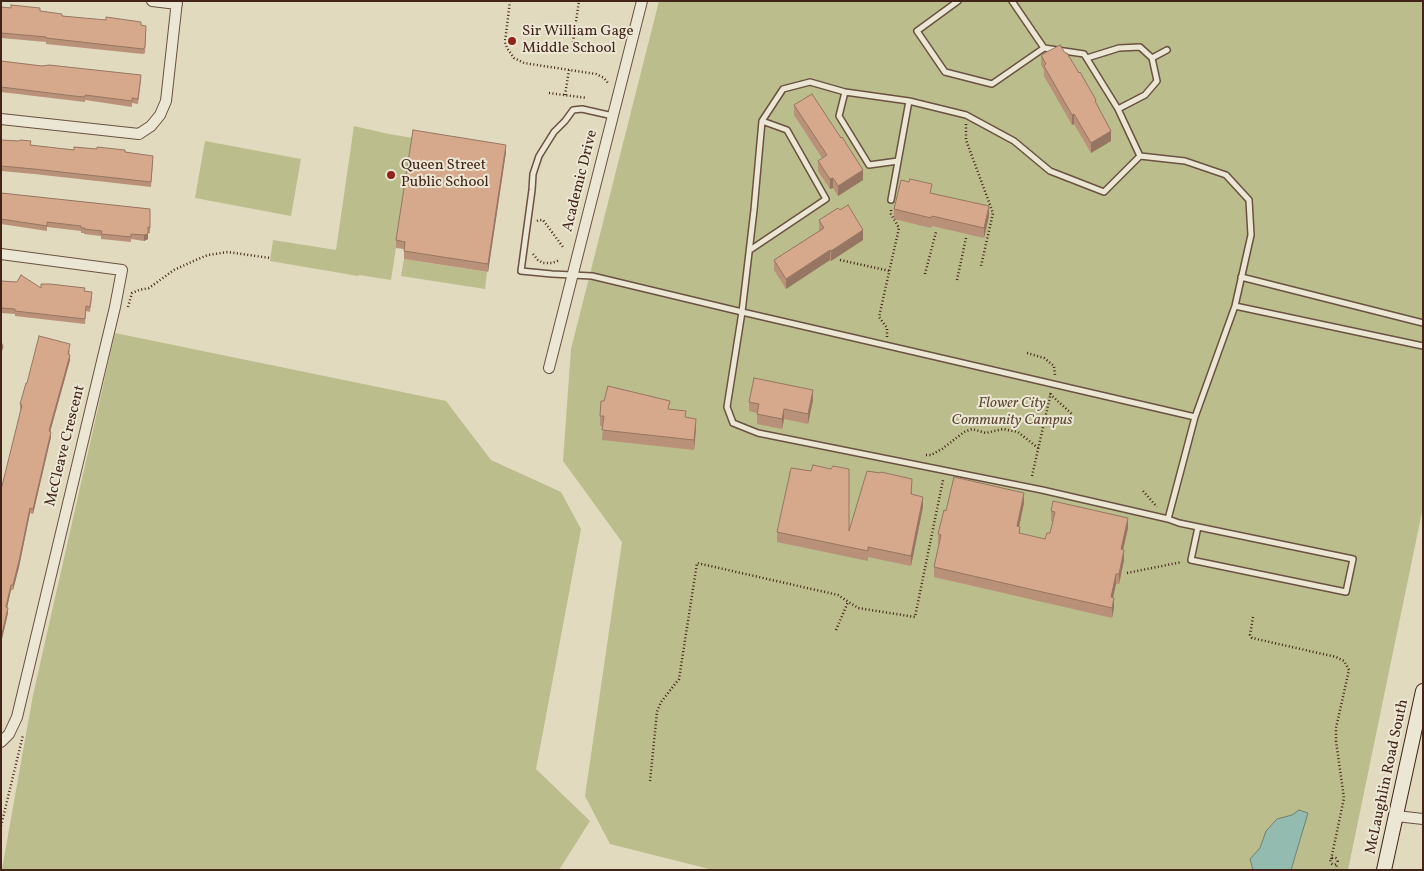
<!DOCTYPE html>
<style>
body{margin:0}
#map{position:relative;width:1424px;height:871px;overflow:hidden;background:#e1dabe;font-family:Vollkorn,serif}
canvas{display:block}
.frame{position:absolute;inset:0;border:2px solid #422317;pointer-events:none}
</style>
<div id="map">
<canvas width="1424" height="871"></canvas>
<div class="frame"></div>
</div>
<script>
const context = document.querySelector('canvas').getContext('2d');
context.lineJoin = 'round';
function paint(path, color) {
  context.fillStyle = color;
  context.fill(path, 'evenodd');
}
function toPath(rows) {
  const path = new Path2D();
  for (const r of rows) {
    if (r.length === 3) {
      path.moveTo(r[0] + r[2], r[1]);
      path.arc(r[0], r[1], r[2], 0, 2 * Math.PI);
      continue;
    }
    path.moveTo(r[0], r[1]);
    for (let i = 2; i < r.length; i += 2) path.lineTo(r[i], r[i + 1]);
  }
  return path;
}
function trace(path, color, width, dash) {
  context.strokeStyle = color;
  context.lineWidth = width;
  context.lineCap = dash ? 'butt' : 'round';
  context.setLineDash(dash || []);
  context.stroke(path);
}
function write(font, color, halo, rows, align = 'center') {
  context.font = font + ' Vollkorn,serif';
  context.lineWidth = 4;
  context.setLineDash([]);
  context.textBaseline = 'middle';
  context.strokeStyle = halo;
  context.fillStyle = color;
  for (const [text, x, y, turn = 0] of rows) {
    context.save();
    context.translate(x, y);
    context.rotate((+turn || 0) * Math.PI / 180);
    context.textAlign = isNaN(turn) ? turn : align;
    if (halo) context.strokeText(text, 0, 0);
    context.fillText(text, 0, 0);
    context.restore();
  }
}
paint(toPath([
 [659,1,1423,1,1423,507,1348,870,713,870,610,844,585,796,622,542,563,461,571,349],
 [354,126,389,134,413,138,391,280,359,275,358,276,270,261,273,240,336,250],
 [205,141,301,159,291,216,195,198],
 [404,259,487,272,485,289,401,276],
 [115,333,446,401,491,460,561,492,581,529,536,769,590,821,559,870,2,869,33,695]
]), '#bbbd8c');
const water = toPath([
 [1299,810,1308,813,1291,870,1253,870,1250,859,1260,848,1266,831,1277,819,1292,815,1299,810]
]);
paint(water, '#94bbb0');
trace(water, '#737e73', 1);
const lane = toPath([
 [958,1,917,31,945,72,992,84,1044,48,1084,54,1118,109,1140,156],
 [1012,1,1044,48],
 [1087,58,1119,48,1140,47,1152,58,1167,50],
 [845,92,839,116,869,165,898,161],
 [1118,109,1145,95,1157,81,1152,58],
 [613,116,582,109,573,110,565,121,554,132,539,156,533,174,532,190,521,271,552,274,592,276,742,312,928,355,1195,417,1235,306,1251,235,1249,200,1226,175,1185,161,1140,156,1104,192,1050,171,1014,141,966,115,909,101,845,92,810,82,783,89,762,121,754,210,742,312,727,407,733,423,758,433,1042,490,1168,519,1195,417],
 [891,200,909,101],
 [750,250,826,199,787,130,762,121],
 [1241,277,1423,323],
 [1235,306,1423,346],
 [1168,519,1179,523,1353,559,1346,592,1191,560,1198,527]
]);
const street = toPath([
 [152,1,177,4],
 [1,119,139,134,151,126,160,115,166,101,177,1],
 [1,254,122,270,115,307,17,717,9,734,1,742],
 [549,368,642,1],
 [1396,816,1423,819]
]);
const secondary = toPath([
 [1384,870,1423,691]
]);
trace(lane, '#6a5141', 8);
trace(street, '#6a5141', 12);
trace(secondary, '#422317', 16);
trace(toPath([
 [510,1,505,42,507,48,514,58,524,63,596,74,604,78,608,83],
 [572,49,579,1],
 [549,93,587,98],
 [565,95,569,70],
 [966,124,966,140,993,213,981,266],
 [537,221,539,220,543,220,563,247],
 [533,254,538,260,543,263,552,263,560,260],
 [840,260,890,271],
 [925,274,936,232],
 [957,280,966,238],
 [128,307,132,293,139,290,149,288,174,270,198,259,208,255,228,252,270,258],
 [887,337,887,328,879,317,899,228,891,214,891,209],
 [1027,353,1044,358,1054,366,1055,375],
 [1050,394,1073,415],
 [926,455,931,455,942,449,964,432,972,429,986,433,1003,429,1018,432,1038,448],
 [1032,476,1051,392],
 [1143,491,1157,507],
 [1127,573,1182,562],
 [1253,617,1250,635,1252,638,1336,657,1344,661,1349,670,1336,728,1336,741,1344,798,1331,860],
 [836,630,848,602],
 [650,781,657,712,661,702,679,679,697,563,838,595,858,608,915,617,943,480],
 [1,826,23,735],
 [1334,861,3.5],
 [1336,870,1337,864]
]), '#422317', 2.5, [1, 2.5]);
trace(lane, '#ece7d5', 5);
trace(street, '#ece7d5', 10);
trace(secondary, '#ece7d5', 14);
paint(toPath([
 [1,7,40,11,62,16,141,25,146,31,145,53,143,54,46,44,46,42,1,38],
 [1065,53,1096,104,1111,141,1091,153,1074,124,1072,125,1044,76,1044,70,1041,65,1041,55],
 [1,61,141,80,138,104,132,103,132,107,85,100,85,102,1,92],
 [794,105,863,180,838,196,833,188,830,189,818,171,818,161,822,158,794,115],
 [1,140,19,141,31,145,74,150,125,152,153,161,151,187,34,174,1,171],
 [506,152,488,272,404,259,404,249,396,248,396,240],
 [1,193,150,209,150,233,148,233,148,239,144,241,131,239,131,242,101,239,101,236,84,234,84,233,81,233,81,231,47,227,47,231,1,224],
 [932,194,989,216,984,238,932,226,931,228,894,219,894,209],
 [819,220,863,240,831,261,830,260,786,289,774,270,774,260,819,231],
 [1,281,41,288,85,291,92,297,90,312,86,311,85,324,15,316,15,314,1,313],
 [70,350,69,355,70,360,50,431,51,437,33,514,30,513,19,567,13,590,11,590,7,608,8,613,1,643,1,490,21,409,20,409,20,404,27,383],
 [813,400,808,424,784,419,782,429,757,424,757,413,749,411,749,402],
 [670,409,686,417,696,429,694,450,602,440,603,426,600,426,600,416],
 [811,471,849,531,912,489,912,494,923,507,911,566,868,557,868,561,777,542,777,532],
 [1024,503,1019,527,1020,534,1045,539,1050,533,1053,521,1051,521,1051,511,1128,528,1123,550,1124,560,1119,584,1116,584,1113,597,1114,608,1112,618,934,577,934,567,939,545,938,544,938,534,946,511]
]), '#b99178');
paint(toPath([
 [1074,114,1074,124,1072,125,1072,115],
 [1111,131,1111,141,1091,153,1091,143],
 [506,145,506,152,488,272,488,264],
 [863,170,863,180,838,196,838,186],
 [833,178,833,188,830,189,830,179],
 [989,206,989,216,984,238,984,228],
 [148,227,148,239,144,241,144,235],
 [863,230,863,240,831,261,831,251],
 [830,250,830,260,786,289,786,279],
 [70,355,70,360,49,436,49,431],
 [813,390,813,400,808,424,808,414],
 [784,409,784,419,782,429,782,419],
 [696,419,696,429,694,450,694,440],
 [51,432,51,437,33,514,33,509],
 [1024,493,1024,503,1017,536,1017,526],
 [923,497,923,507,911,566,911,556],
 [30,508,30,513,19,567,13,590,13,585],
 [1128,518,1128,528,1121,559,1121,549],
 [1124,550,1124,560,1119,584,1119,574],
 [1116,574,1116,584,1111,607,1111,597],
 [11,585,11,590,6,612,6,607],
 [1114,598,1114,608,1112,618,1112,608],
 [8,608,8,613,1,643,1,638]
]), '#967662');
const building = toPath([
 [11,5,40,8,40,11,62,14,62,16,106,20,106,17,141,22,141,25,146,26,145,47,143,49,46,38,46,37,1,33,1,7,11,8,11,5],
 [1060,45,1065,53,1067,53,1079,73,1080,72,1096,100,1095,101,1111,131,1091,143,1074,114,1072,115,1044,66,1046,64,1041,55,1060,45],
 [1,61,42,66,49,65,141,75,138,99,132,98,132,101,85,95,85,97,74,96,1,87,1,61],
 [812,94,841,138,842,137,863,170,838,186,833,178,830,179,818,161,827,155,794,105,812,94],
 [413,130,506,145,488,264,404,251,405,242,396,240,413,130],
 [1,140,19,141,20,140,31,141,30,145,74,150,74,147,97,149,97,147,125,150,125,152,153,156,151,182,34,169,1,166,1,140],
 [910,179,932,184,930,193,989,206,984,228,932,216,931,218,894,209,901,180,909,182,910,179],
 [1,193,150,209,150,228,148,227,148,234,144,235,131,234,131,237,101,234,102,231,84,229,85,228,81,228,81,226,47,222,47,226,1,219,1,193],
 [848,205,863,230,831,251,830,250,786,279,774,260,824,228,819,220,838,208,840,210,848,205],
 [21,275,41,288,41,284,50,284,85,288,84,291,92,292,90,307,86,306,85,319,15,311,15,309,1,308,1,281,17,282,21,275],
 [39,336,70,344,68,354,70,355,49,431,51,432,33,509,30,508,19,561,13,585,11,585,6,607,8,608,1,638,1,490,22,405,20,404,26,383,27,383,39,336],
 [1,342,3,346,1,353,1,342],
 [754,378,813,390,808,414,784,409,782,419,757,414,759,404,749,402,754,378],
 [608,386,670,401,668,409,686,411,685,417,696,419,694,440,602,430,604,416,600,416,601,401,604,401,608,386],
 [813,465,831,469,833,466,849,469,849,531,867,471,880,473,881,472,912,479,911,494,923,497,911,556,868,547,868,551,777,532,791,468,811,471,813,465],
 [954,477,1024,493,1017,526,1020,527,1019,533,1045,539,1047,533,1050,533,1055,512,1051,511,1053,501,1128,518,1121,549,1124,550,1119,574,1116,574,1111,597,1114,598,1112,608,934,567,941,535,938,534,944,510,946,511,954,477]
]);
paint(building, '#d7a98c');
trace(building, '#967662', 1);
for (const [x, y, r, color] of [
 [512,41,5,"#8f2418"],
 [391,175,5,"#8f2418"]
]) {
  const dot = new Path2D();
  dot.arc(x, y, r, 0, 2 * Math.PI);
  context.fillStyle = color;
  context.fill(dot);
  trace(dot, '#ece7d5', 2);
}
write('15px', '#422317', '#ece7d5', [
 ["Sir William Gage",522,32],
 ["Middle School",522,49],
 ["Queen Street",401,166],
 ["Public School",401,183]
], 'left');
write('15px', '#422317', '#ece7d5', [
 ["Academic Drive",581,181,-76],
 ["McCleave Crescent",66,446,-76],
 ["McLaughlin Road South",1388,777,-78]
]);
write('italic 15px', '#604a34', '#ece7d5', [
 ["Flower City",1012,404],
 ["Community Campus",1012,421]
]);
</script>
